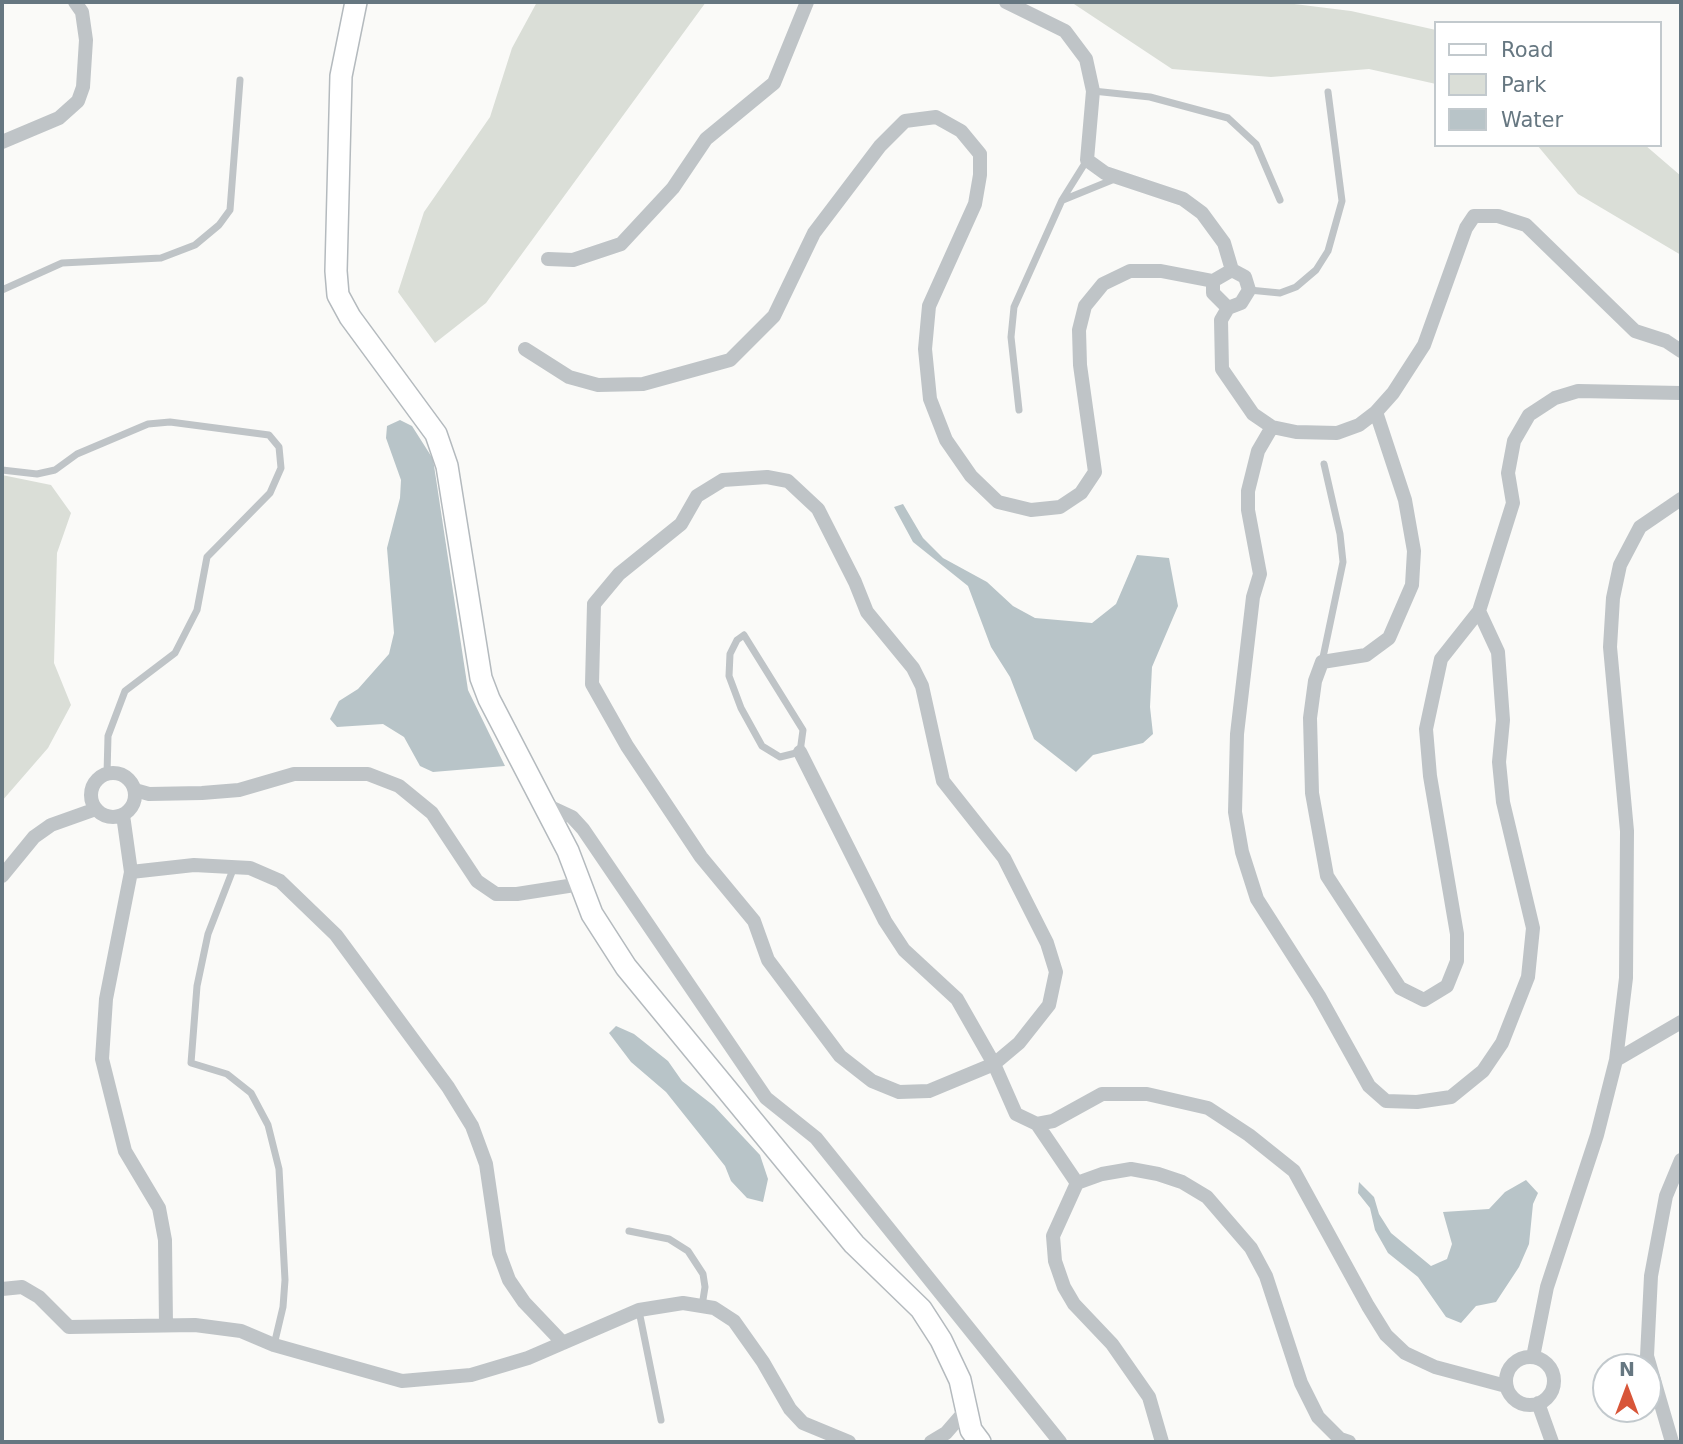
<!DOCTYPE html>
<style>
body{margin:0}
#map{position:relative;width:1683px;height:1444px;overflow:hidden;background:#fafaf8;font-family:"DejaVu Sans",sans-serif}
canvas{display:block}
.frame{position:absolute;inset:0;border:4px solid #667781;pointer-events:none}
.legend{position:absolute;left:1434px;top:21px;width:228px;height:126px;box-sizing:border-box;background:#fff;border:2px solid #c2c9cd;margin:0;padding:9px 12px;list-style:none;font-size:21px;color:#667781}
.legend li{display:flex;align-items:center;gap:14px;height:35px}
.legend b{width:35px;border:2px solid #c2c9cd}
.north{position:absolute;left:1592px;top:1353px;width:70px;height:70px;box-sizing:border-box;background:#fff;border:2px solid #c2c9cd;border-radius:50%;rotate:0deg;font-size:19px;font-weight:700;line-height:28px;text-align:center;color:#667781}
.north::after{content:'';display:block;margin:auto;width:24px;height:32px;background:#d85639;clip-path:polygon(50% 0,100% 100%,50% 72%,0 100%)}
</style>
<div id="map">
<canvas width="1683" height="1444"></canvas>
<div class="frame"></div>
<ul class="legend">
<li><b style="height:9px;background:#fff"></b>Road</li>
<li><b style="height:19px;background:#daded7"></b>Park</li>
<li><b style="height:19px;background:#b8c4c8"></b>Water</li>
</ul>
<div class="north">N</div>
</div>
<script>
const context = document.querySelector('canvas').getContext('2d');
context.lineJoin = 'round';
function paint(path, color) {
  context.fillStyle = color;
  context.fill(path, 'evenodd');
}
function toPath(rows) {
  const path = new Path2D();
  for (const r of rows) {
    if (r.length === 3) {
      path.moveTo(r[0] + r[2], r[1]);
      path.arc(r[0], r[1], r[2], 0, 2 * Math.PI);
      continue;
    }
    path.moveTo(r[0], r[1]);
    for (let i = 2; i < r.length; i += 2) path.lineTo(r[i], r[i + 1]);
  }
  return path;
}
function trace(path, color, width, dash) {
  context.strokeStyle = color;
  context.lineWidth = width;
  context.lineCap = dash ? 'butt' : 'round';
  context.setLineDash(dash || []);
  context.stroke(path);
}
paint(toPath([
 [537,2,706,2,486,303,435,343,398,292,424,212,490,117,512,48],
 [1071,2,1278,2,1351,11,1436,30,1436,84,1369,69,1271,77,1172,69],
 [1537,145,1645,145,1681,176,1681,255,1578,194],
 [2,475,51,485,71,513,57,553,54,663,71,705,48,748,2,801]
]), '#daded7');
paint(toPath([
 [400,420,412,426,433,459,468,690,505,766,433,772,420,766,404,737,383,724,337,727,330,719,339,701,358,689,389,654,394,633,387,548,400,498,401,480,386,438,387,426],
 [903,504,923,538,943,558,987,582,1013,606,1035,618,1092,623,1116,604,1137,555,1169,558,1178,606,1152,667,1150,707,1153,734,1143,743,1093,755,1076,772,1034,739,1010,677,991,647,968,586,913,542,894,507],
 [616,1026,634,1034,668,1061,682,1081,714,1106,760,1155,768,1179,763,1202,747,1198,731,1181,725,1166,666,1092,631,1062,609,1033],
 [1526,1180,1538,1193,1533,1204,1529,1244,1519,1267,1496,1302,1476,1306,1461,1323,1446,1317,1418,1277,1388,1253,1375,1230,1370,1208,1358,1193,1359,1182,1374,1197,1379,1214,1391,1233,1431,1266,1447,1259,1452,1244,1443,1212,1489,1209,1505,1192]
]), '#b8c4c8');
const secondary = toPath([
 [356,2,341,76,336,271,338,295,350,317,436,434,447,466,481,678,489,699,568,851,592,914,626,967,854,1244,921,1309,941,1340,960,1380,971,1430,980,1442]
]);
trace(secondary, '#b4babe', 24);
trace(toPath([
 [1093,91,1150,97,1228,118,1256,144,1280,200],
 [1063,200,1117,178],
 [2,290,62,263,161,258,195,245,219,225,230,210,240,80],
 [1249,290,1280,293,1296,287,1316,270,1328,251,1342,201,1328,92],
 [1019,410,1011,337,1014,307,1062,200,1087,160],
 [2,470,37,474,55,470,77,454,148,424,170,422,269,435,279,447,281,468,270,493,207,557,197,610,175,653,125,691,108,736,107,774],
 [744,635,803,730,800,752,780,757,762,746,741,708,729,676,730,654,737,640,744,635],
 [1322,662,1343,562,1340,534,1324,464],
 [234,867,208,934,197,986,191,1063,227,1074,251,1093,268,1125,279,1169,285,1280,283,1307,274,1345],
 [629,1231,669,1239,688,1251,703,1274,705,1287,702,1306],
 [639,1311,661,1420]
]), '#bfc4c7', 7);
trace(toPath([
 [1006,2,1065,31,1086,59,1093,91,1087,160,1105,173,1183,199,1202,213,1224,243,1232,270,1245,277,1249,290,1241,303,1228,308,1221,320,1222,369,1253,414,1272,427,1296,432,1337,433,1359,425,1376,412,1393,393,1424,345,1466,228,1474,216,1498,216,1526,225,1635,331,1666,341,1681,351],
 [2,142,59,118,78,101,83,87,86,40,82,12,75,2],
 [548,259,573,260,621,244,673,188,706,139,774,83,807,2],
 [1213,281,1213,293,1228,308],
 [525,349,569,377,598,385,643,384,730,360,774,316,814,233,880,146,905,121,936,117,961,131,980,154,980,175,975,204,929,306,925,349,930,399,946,440,971,476,998,502,1031,510,1060,507,1081,493,1095,472,1080,365,1079,330,1085,306,1103,284,1130,271,1161,271,1213,281,1232,270],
 [1376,412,1405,500,1414,551,1412,585,1389,638,1366,655,1322,662,1315,681,1310,718,1312,793,1327,876,1400,988,1424,1000,1447,986,1457,961,1457,934,1430,776,1426,729,1441,659,1479,611],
 [1272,427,1258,451,1248,491,1248,510,1260,574,1253,597,1237,734,1235,812,1242,852,1257,899,1319,996,1369,1086,1386,1101,1417,1102,1451,1097,1483,1071,1502,1043,1528,977,1533,928,1503,802,1499,762,1503,720,1498,652,1479,611,1513,503,1508,473,1514,441,1529,415,1555,398,1578,391,1681,393],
 [767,477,788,481,818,509,855,582,867,612,913,668,922,686,943,781,1004,858,1047,943,1056,972,1049,1005,1019,1043,994,1064,929,1091,899,1092,872,1081,840,1056,768,960,754,921,701,857,627,746,592,684,594,604,619,574,681,524,697,496,723,480,767,477],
 [800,752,885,921,904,950,957,999,994,1064,1016,1114,1037,1124,1053,1121,1102,1094,1147,1094,1208,1108,1249,1135,1294,1171,1368,1306,1386,1335,1405,1353,1435,1367,1506,1386],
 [113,795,22],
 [135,790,149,794,202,793,239,790,294,774,368,774,399,786,432,813,477,881,496,894,517,894,581,884],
 [544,804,572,817,583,829,766,1098,816,1138,1060,1442],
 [123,815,131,872,106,999,102,1059,125,1151,159,1208,165,1240,166,1325],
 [131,872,194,865,250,868,280,881,336,935,448,1087,472,1126,486,1164,499,1253,509,1280,524,1302,563,1343],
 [2,876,34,837,51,825,96,809],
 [1616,1060,1681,1022],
 [1037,1124,1077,1183],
 [2,1289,22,1287,39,1297,69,1327,195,1325,241,1331,274,1345,402,1381,471,1375,528,1358,639,1310,683,1303,714,1308,734,1321,763,1362,790,1409,803,1423,849,1442],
 [1533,1357,1547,1287,1597,1135,1616,1060,1626,978,1627,831,1610,647,1613,598,1620,565,1640,527,1681,499],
 [1530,1381,24],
 [1538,1403,1552,1442],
 [931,1442,946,1433,966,1410],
 [1162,1442,1149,1397,1112,1344,1074,1304,1064,1287,1055,1261,1053,1236,1077,1183,1102,1174,1131,1169,1158,1174,1182,1182,1207,1197,1251,1248,1266,1276,1301,1383,1318,1417,1340,1439,1349,1442],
 [1672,1442,1647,1356,1651,1276,1666,1196,1681,1160]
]), '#bfc4c7', 14);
trace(secondary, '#fff', 21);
</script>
